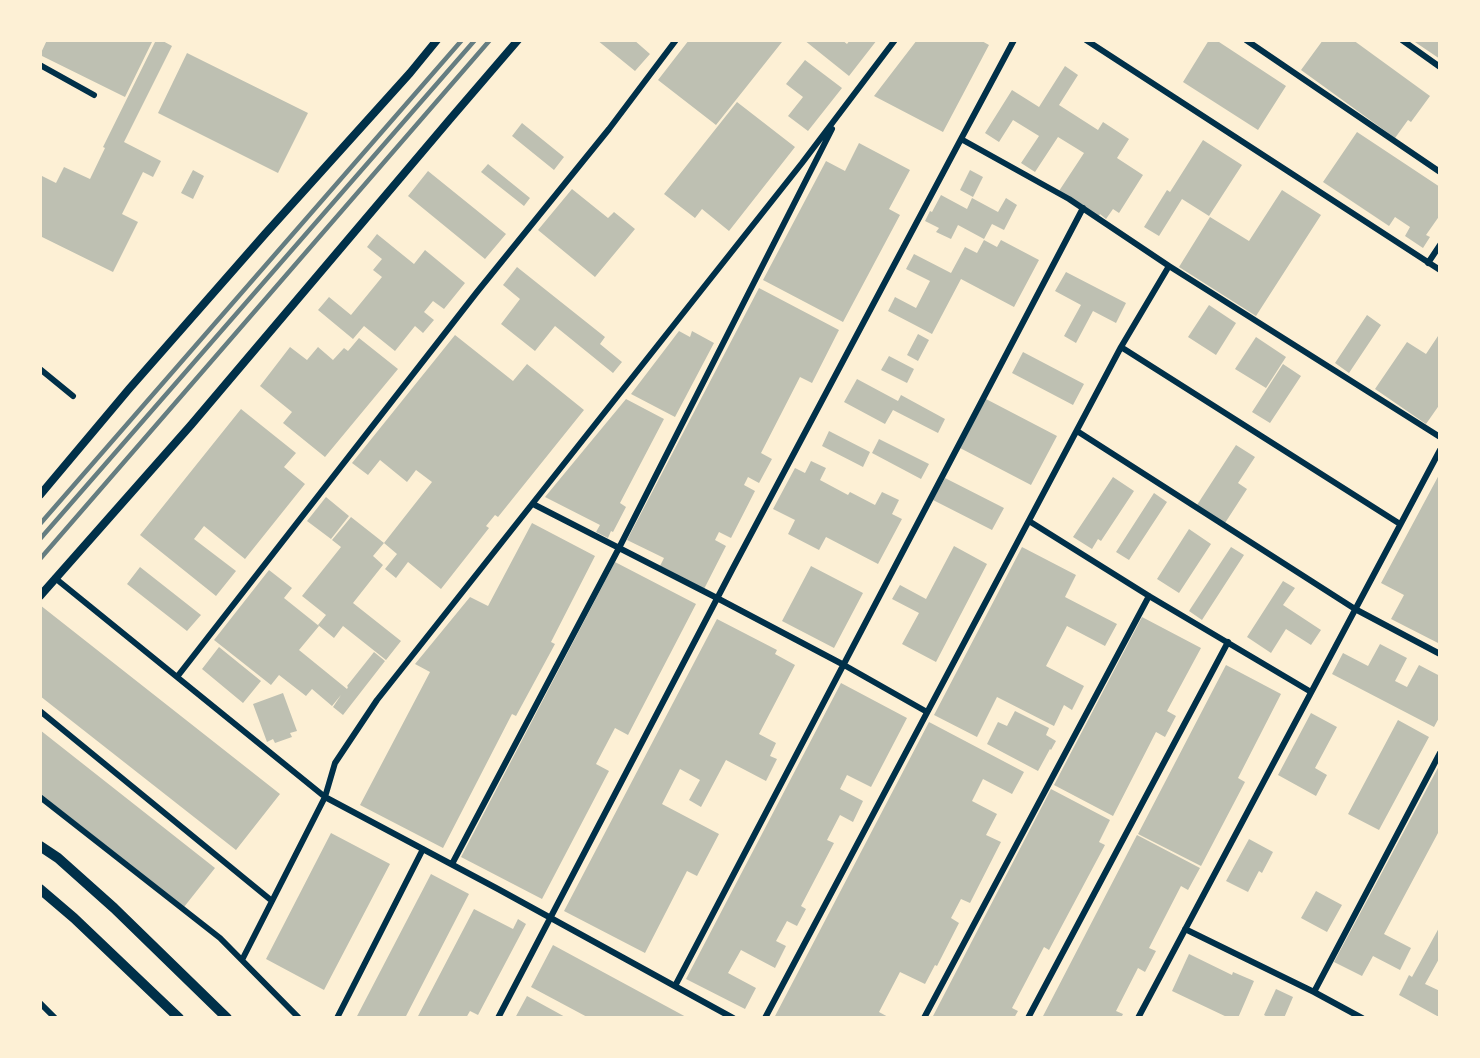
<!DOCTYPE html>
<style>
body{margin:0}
#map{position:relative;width:1480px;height:1058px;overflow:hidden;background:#fdf0d5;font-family:"Noto Serif",serif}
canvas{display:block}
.frame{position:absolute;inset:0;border:42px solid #fdf0d5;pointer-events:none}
</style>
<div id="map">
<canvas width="1480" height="1058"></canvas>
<div class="frame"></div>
</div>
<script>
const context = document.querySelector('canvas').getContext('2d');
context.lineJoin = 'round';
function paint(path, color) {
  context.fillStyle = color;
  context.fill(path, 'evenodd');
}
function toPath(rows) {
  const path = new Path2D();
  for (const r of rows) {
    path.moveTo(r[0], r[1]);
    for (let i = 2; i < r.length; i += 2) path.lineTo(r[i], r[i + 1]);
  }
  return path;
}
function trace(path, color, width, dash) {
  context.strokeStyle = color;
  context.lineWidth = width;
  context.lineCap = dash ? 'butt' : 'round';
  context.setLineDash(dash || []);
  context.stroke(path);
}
paint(toPath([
 [47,40,153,40,125,97,40,55],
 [156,40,161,40,172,46,124,142,161,161,153,177,143,172,122,214,138,222,113,272,40,236,40,175,56,183,64,167,90,179,105,148,103,147],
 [597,40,634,40,650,54,635,71],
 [689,40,781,40,782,42,716,125,658,80],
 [804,40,842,40,847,44,850,40,877,40,849,76],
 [917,40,980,40,989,45,943,132,874,96],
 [1209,40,1216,40,1286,86,1258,130,1183,82],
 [1323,40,1353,40,1430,96,1411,122,1408,120,1395,138,1301,70],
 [1412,40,1440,40,1440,59],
 [187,53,308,113,278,173,158,113],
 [805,60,842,88,808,131,788,116,803,97,786,84],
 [1065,66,1078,75,1059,105,1098,130,1103,122,1129,139,1117,158,1143,175,1119,213,1113,209,1106,219,1100,214,1099,216,1059,191,1084,153,1058,137,1035,172,1021,163,1039,136,1013,120,999,142,985,133,1012,90,1039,107],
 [737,102,795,147,729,231,702,209,695,218,664,194],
 [522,123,564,157,554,170,512,136],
 [1357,132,1440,187,1440,215,1426,235,1430,237,1423,248,1405,236,1410,227,1395,217,1389,226,1323,182],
 [1203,140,1242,165,1209,216,1182,199,1159,236,1144,227,1167,190,1170,192],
 [859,143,910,170,889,209,900,215,843,322,763,280,826,161,845,171],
 [488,164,530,198,524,206,481,172],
 [193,170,204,176,193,199,181,193],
 [970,170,983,177,973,197,960,190],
 [428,171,506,234,485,259,408,196],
 [572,189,608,218,614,212,635,229,595,277,538,230],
 [1282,190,1321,215,1256,316,1179,267,1210,217,1249,241],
 [941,195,967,209,972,198,998,212,1006,198,1017,205,1004,230,992,224,984,239,958,225,951,239,936,232,939,228,925,221,930,211,932,212],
 [377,234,414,264,425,250,465,283,444,309,433,301,424,312,434,320,423,333,415,326,395,351,364,326,353,339,318,310,329,297,351,315,382,277,373,270,382,259,367,247],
 [984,240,997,247,1001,240,1039,260,1014,307,961,279,932,334,888,311,895,297,916,308,930,281,906,269,914,254,951,273,965,247,977,253],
 [517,267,605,337,600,344,622,362,613,373,555,326,535,351,501,324,520,299,503,285],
 [1066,272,1126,303,1116,323,1093,311,1076,343,1064,336,1081,305,1055,291],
 [759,288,839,330,812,383,800,377,761,453,772,459,759,483,748,477,744,485,755,491,731,538,719,532,715,540,726,546,704,589,660,566,664,558,627,540],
 [1209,305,1236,323,1216,355,1188,337],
 [1367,315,1381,325,1349,373,1335,363],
 [679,331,690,337,692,331,714,343,675,417,631,394],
 [1440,333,1440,404,1426,424,1375,389,1407,342,1426,354],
 [918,334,929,340,918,361,907,355],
 [455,335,513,381,527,364,584,410,498,517,495,515,486,526,489,528,441,589,408,562,396,578,385,569,397,554,384,543,432,482,416,470,407,482,380,460,368,475,352,463],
 [1256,337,1286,357,1266,388,1235,369],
 [359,338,398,369,325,457,283,423,292,412,260,386,290,347,307,360,318,347,333,360,344,348,348,351],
 [1023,352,1084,384,1073,405,1012,373],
 [889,356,914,369,907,383,881,370],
 [1283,364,1301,376,1270,423,1252,412],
 [857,379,898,401,901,395,945,419,938,433,893,410,885,424,844,402],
 [626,399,664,419,620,503,626,507,613,532,611,531,608,538,596,532,600,525,545,497],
 [986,399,1057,436,1031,485,960,448],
 [241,409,296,453,284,467,305,484,245,559,204,526,194,539,236,571,216,596,140,535],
 [829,431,870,452,863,467,822,446],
 [879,439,929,464,921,479,872,453],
 [1236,445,1255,457,1238,483,1247,489,1225,523,1197,505],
 [811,461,826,468,820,480,848,495,850,492,875,505,882,492,899,500,892,514,902,519,878,564,826,537,819,550,788,534,795,520,773,509,795,468,805,473],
 [1440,473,1440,644,1391,619,1404,595,1381,583],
 [1113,477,1134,491,1101,541,1098,539,1092,549,1073,537],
 [945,478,1004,508,992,530,933,500],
 [1154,493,1167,502,1129,560,1116,552],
 [326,497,349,516,331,539,307,521],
 [351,517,384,543,373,556,383,565,353,603,401,641,386,660,343,626,334,638,318,625,326,615,302,596,341,547,332,540],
 [532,523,595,556,551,642,555,644,516,716,512,714,443,848,360,805,430,672,415,664,470,597,488,606],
 [1189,529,1211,544,1179,593,1157,579],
 [954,546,987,564,936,662,902,644,919,613,892,599,900,585,926,599],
 [1022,547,1076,575,1065,597,1117,624,1105,646,1067,626,1046,666,1084,686,1072,710,1064,705,1054,726,997,697,977,737,934,715],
 [1231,547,1244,555,1202,620,1189,611],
 [615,562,696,604,628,735,615,728,596,764,609,771,542,899,461,857],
 [811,566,863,593,834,648,782,621],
 [140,567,201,615,187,631,127,584],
 [269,570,292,588,284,598,319,626,299,650,347,689,348,687,347,686,374,652,385,661,343,715,333,707,341,695,332,706,312,689,306,696,279,675,271,685,214,640],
 [1283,581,1295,588,1283,605,1321,630,1311,645,1286,629,1271,653,1247,637],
 [40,605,280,794,236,850,40,696],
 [1142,617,1201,648,1167,711,1176,716,1165,737,1156,732,1113,816,1054,785],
 [717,619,777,650,775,654,795,665,759,734,776,743,770,756,777,759,766,781,726,760,701,807,689,800,700,780,680,769,662,804,719,834,697,876,687,871,645,953,564,911],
 [1380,644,1407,658,1395,681,1407,687,1419,665,1440,676,1440,716,1434,727,1332,674,1343,653,1368,666],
 [219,647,261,681,243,703,202,669],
 [1226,665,1281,694,1238,778,1245,782,1201,866,1138,834],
 [841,683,907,718,871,787,847,775,840,789,863,801,853,822,840,815,827,840,834,843,801,906,806,909,797,926,787,921,776,941,786,946,775,968,741,950,728,973,756,988,745,1009,686,979],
 [283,693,297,731,290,733,292,737,275,743,273,739,267,742,253,704],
 [1015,711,1049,728,1046,735,1056,741,1051,750,1050,749,1038,771,987,744,998,722,1007,726],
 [1311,713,1337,727,1315,768,1327,775,1316,796,1278,775],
 [1398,720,1429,737,1379,830,1348,814],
 [929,722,1024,772,1012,794,983,779,972,801,997,814,986,835,1001,842,970,903,961,899,951,918,959,923,937,966,935,965,925,984,900,972,879,1012,890,1018,774,1018],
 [40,730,215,868,184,907,40,794],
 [1440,764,1440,834,1438,833,1384,934,1411,948,1400,970,1373,956,1362,976,1334,962],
 [1051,789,1110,820,1099,842,1105,845,1049,950,1044,947,1012,1008,1018,1011,1014,1018,932,1018],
 [331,833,390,864,324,990,266,959],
 [1137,835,1200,868,1188,890,1181,886,1149,948,1156,951,1145,972,1138,968,1116,1011,1123,1014,1121,1018,1042,1018],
 [1249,839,1273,852,1262,873,1259,871,1248,892,1226,881],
 [431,874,469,894,405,1018,356,1018],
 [1316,891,1342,905,1327,932,1301,918],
 [474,909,513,929,518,919,526,924,478,1015,470,1011,466,1018,417,1018],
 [1440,926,1440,957,1425,984,1440,991,1439,1017,1399,995,1409,975,1412,977],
 [553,945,688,1018,589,1018,531,987],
 [1189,954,1232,975,1233,972,1254,981,1238,1018,1229,1018,1172,991],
 [1276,989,1293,997,1284,1018,1269,1018,1264,1015],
 [527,996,567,1018,515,1018]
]), '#bec0b2');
trace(toPath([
 [676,40,609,129,477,292,177,677,325,797,498,889,733,1018],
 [1086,40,1440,270],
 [1246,40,1440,172],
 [1402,40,1440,67],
 [40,65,94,95],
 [961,139,1014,40],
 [1428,263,1440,245],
 [1169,266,1440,437],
 [1121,347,1400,524],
 [40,369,73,396],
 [1077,431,1355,609,1440,654],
 [533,504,717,598,844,665,927,712],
 [1029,521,1149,596,1311,692],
 [55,578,177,677],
 [40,711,272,901],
 [40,797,220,938,299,1018],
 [452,864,619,548,832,129],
 [1185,929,1314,992,1440,753],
 [242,960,325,797,335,763,377,700,802,163,895,40],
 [675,986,1083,208],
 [1314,992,1362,1018],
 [40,1003,55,1018],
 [337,1018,423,849],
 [498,1018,733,568,961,139,1069,199,1169,266,1121,347,765,1018],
 [924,1018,1149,596],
 [1028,1018,1228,642],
 [1138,1018,1440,450]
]), '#003049', 6);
trace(toPath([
 [40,495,129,389,265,234,410,73,437,40],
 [40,596,191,425,451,118,518,40]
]), '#003049', 8);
trace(toPath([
 [40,846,58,858,114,908,227,1018],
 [40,889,74,918,179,1018]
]), '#003049', 10);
trace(toPath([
 [40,524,462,40],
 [40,539,475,40],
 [40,559,490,40]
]), '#657d81', 4.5);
</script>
